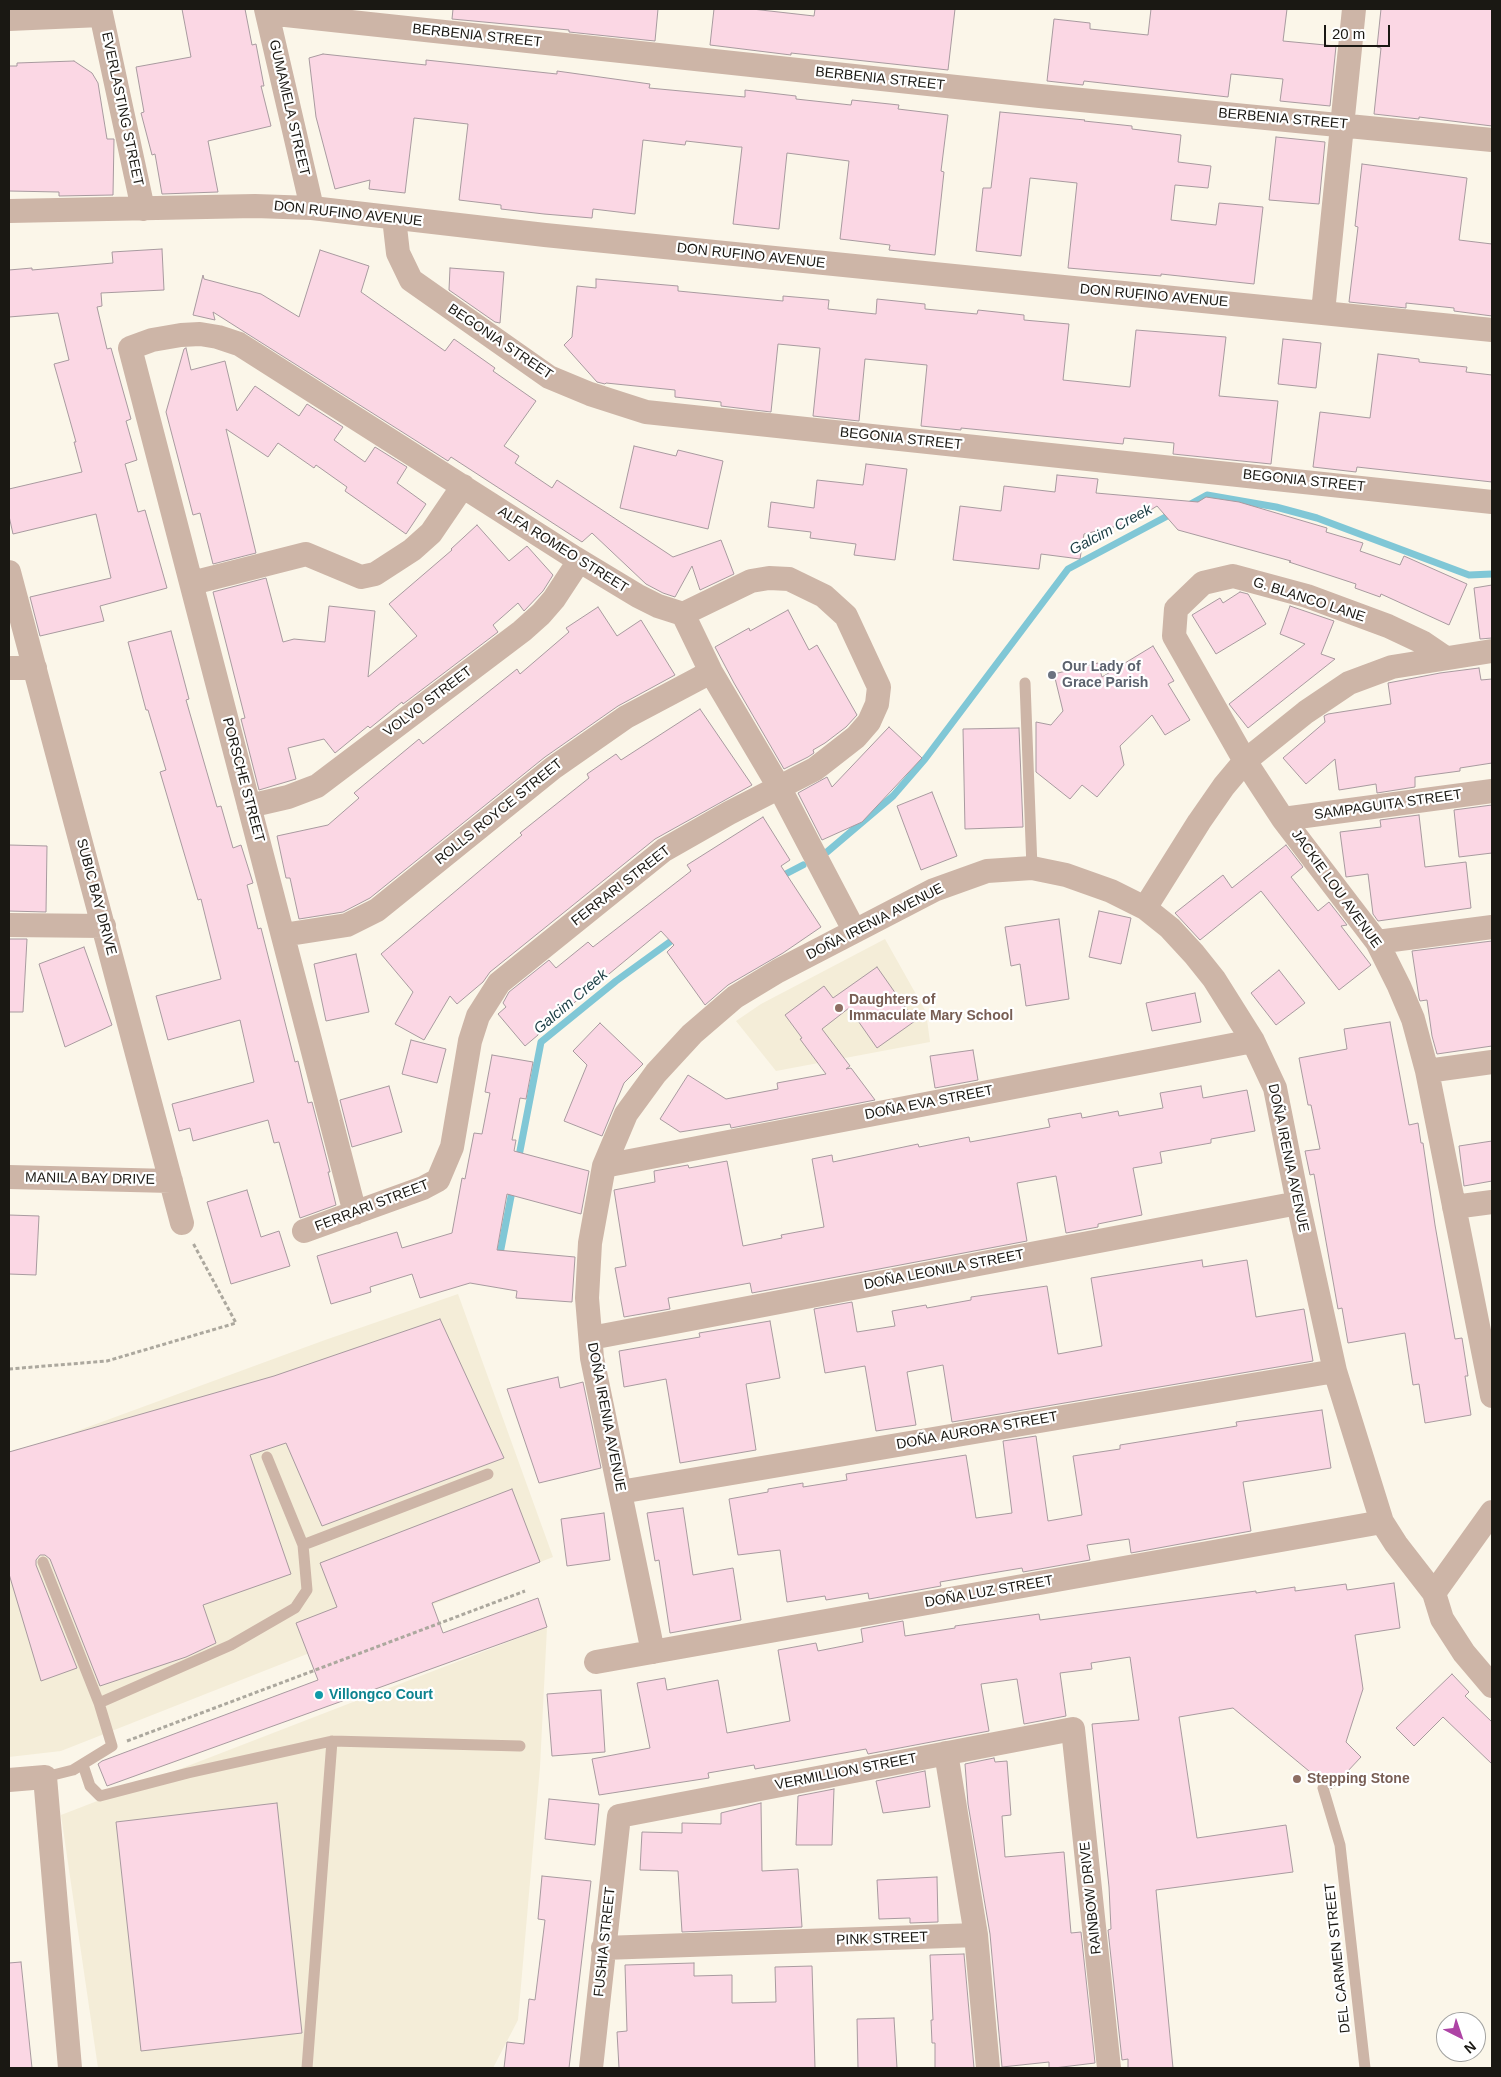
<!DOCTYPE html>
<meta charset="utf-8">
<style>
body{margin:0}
#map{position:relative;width:1501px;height:2077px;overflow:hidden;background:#fbf6e9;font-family:Helvetica,sans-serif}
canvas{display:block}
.frame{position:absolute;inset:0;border:10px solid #1a1813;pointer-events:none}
.north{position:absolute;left:1436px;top:2012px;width:50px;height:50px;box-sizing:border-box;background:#fff;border:1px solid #a3a3a1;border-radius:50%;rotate:139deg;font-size:14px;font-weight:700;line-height:20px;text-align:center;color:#1a1813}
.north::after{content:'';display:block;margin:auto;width:18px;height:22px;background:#ae44a5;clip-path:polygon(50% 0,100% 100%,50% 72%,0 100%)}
.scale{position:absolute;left:1324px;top:25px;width:66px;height:22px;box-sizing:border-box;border:2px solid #1a1813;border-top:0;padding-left:6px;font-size:15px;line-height:18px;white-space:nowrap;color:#1a1813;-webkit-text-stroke:4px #fff;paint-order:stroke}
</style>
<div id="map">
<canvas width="1501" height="2077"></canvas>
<div class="frame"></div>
<div class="north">N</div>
<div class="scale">20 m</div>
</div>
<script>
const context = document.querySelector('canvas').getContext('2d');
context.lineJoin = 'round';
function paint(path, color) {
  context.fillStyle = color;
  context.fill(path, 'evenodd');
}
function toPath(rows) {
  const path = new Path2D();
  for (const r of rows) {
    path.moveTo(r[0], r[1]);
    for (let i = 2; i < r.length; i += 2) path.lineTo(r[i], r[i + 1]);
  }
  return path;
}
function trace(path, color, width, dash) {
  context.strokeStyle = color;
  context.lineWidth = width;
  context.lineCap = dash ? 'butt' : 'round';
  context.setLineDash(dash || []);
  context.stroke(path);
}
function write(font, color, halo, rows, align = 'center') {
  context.font = font + ' Helvetica,sans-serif';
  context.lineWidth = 4.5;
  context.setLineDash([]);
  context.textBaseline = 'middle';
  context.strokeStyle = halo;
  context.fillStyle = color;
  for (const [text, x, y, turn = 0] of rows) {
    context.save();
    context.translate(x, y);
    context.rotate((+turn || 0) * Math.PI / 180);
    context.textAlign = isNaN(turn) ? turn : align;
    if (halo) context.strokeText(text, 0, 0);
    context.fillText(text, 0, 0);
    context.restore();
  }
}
paint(toPath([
 [885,939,926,1012,930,1042,776,1071,736,1021,761,1004],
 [458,1294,553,1557,61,1751,9,1757,9,1456,325,1340],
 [547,1627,540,1767,518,2020,493,2068,98,2068,61,1815]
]), '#f4edd8');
trace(toPath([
 [1187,506,1207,495,1276,507,1317,518,1469,575,1492,574],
 [827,852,893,796,925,759,1068,569,1173,513],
 [778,878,803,865],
 [518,1161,541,1042,616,981,678,936],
 [499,1259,513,1186]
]), '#80c7d6', 7);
const building = toPath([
 [182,9,245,9,252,45,256,44,264,86,261,86,271,126,208,141,218,192,162,194,155,154,152,155,141,113,144,112,136,67,191,57,182,9],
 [453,9,658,9,655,41,569,32,569,30,452,19,453,9],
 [714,9,752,9,814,16,815,9,955,9,948,70,791,53,791,55,710,45,714,9],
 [1151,9,1287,9,1283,41,1336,46,1330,106,1280,101,1283,79,1231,74,1228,97,1084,81,1083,85,1047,81,1054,19,1090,23,1090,29,1148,35,1151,9],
 [1381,9,1492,9,1492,126,1419,117,1419,119,1374,114,1381,48,1377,47,1381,9],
 [323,54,426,65,426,60,557,74,557,71,650,84,649,88,745,97,745,90,796,96,796,99,851,105,852,100,899,105,898,109,948,115,941,171,944,172,935,255,889,250,890,245,840,239,849,161,787,153,779,229,733,224,742,147,739,147,686,141,685,145,643,140,635,214,593,209,592,218,544,214,501,209,501,205,459,200,468,124,414,118,405,193,369,189,370,180,335,189,316,117,309,58,323,54],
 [74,61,92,73,98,83,107,139,114,139,113,195,59,196,59,192,9,191,9,66,17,66,17,63,74,61],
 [1000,112,1085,120,1084,121,1132,126,1132,129,1181,135,1178,162,1211,166,1208,188,1175,185,1171,220,1216,225,1219,203,1263,207,1254,284,1161,274,1161,276,1068,268,1077,183,1030,178,1021,256,976,251,983,188,991,188,1000,112],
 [1276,137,1325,142,1319,204,1269,200,1276,137],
 [1362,164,1467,178,1459,240,1492,244,1492,316,1454,311,1454,308,1406,303,1406,308,1349,302,1358,227,1355,226,1362,164],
 [162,249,164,290,101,293,102,306,97,307,107,349,111,348,131,419,126,421,137,460,125,464,138,512,145,510,167,588,100,606,104,621,40,636,30,597,111,578,96,514,13,534,9,516,9,489,82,472,74,442,76,442,54,364,69,360,58,313,9,317,9,270,32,268,32,270,113,263,112,252,162,249],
 [320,250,369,266,361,292,445,351,454,339,495,368,493,371,536,401,504,446,519,456,515,463,552,488,557,480,673,557,721,540,734,574,700,590,692,566,675,597,663,593,646,584,592,533,582,542,451,457,448,461,213,312,215,320,193,315,203,275,204,279,261,294,299,317,320,250],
 [450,268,504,272,500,323,495,322,449,290,450,268],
 [596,279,678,286,678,291,783,301,783,296,829,300,828,309,876,314,877,299,925,304,925,309,977,314,978,310,1024,315,1024,320,1069,324,1063,380,1130,387,1136,330,1226,337,1219,396,1278,401,1271,464,1173,454,1174,443,1124,438,1123,444,961,428,961,430,921,426,927,365,865,359,859,421,813,416,820,348,778,344,771,412,721,406,721,402,675,397,675,390,606,383,605,384,597,382,564,345,572,337,577,286,596,288,596,279],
 [1283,339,1321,343,1316,388,1278,384,1283,339],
 [186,348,191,370,225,361,237,411,255,386,299,416,307,404,343,427,334,440,365,462,375,447,407,467,397,483,426,504,406,534,345,491,347,487,316,465,314,468,278,443,268,457,226,429,256,553,213,564,200,513,193,515,166,412,184,349,186,348],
 [1378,354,1419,359,1419,362,1467,367,1466,372,1492,375,1492,482,1357,467,1356,472,1313,467,1320,412,1370,418,1378,354],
 [634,446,676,456,678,450,723,461,708,529,620,508,634,446],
 [866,464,907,469,895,560,854,555,856,544,810,538,811,532,768,527,771,502,814,508,817,480,863,485,866,464],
 [1057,475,1098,479,1096,493,1198,502,1206,497,1239,502,1327,528,1326,532,1363,543,1360,551,1400,565,1404,556,1467,584,1449,625,1381,594,1380,597,1355,588,1356,584,1289,562,1291,561,1178,530,1157,506,1130,523,1084,534,1080,559,1041,554,1039,569,953,560,960,506,1001,511,1004,486,1055,492,1057,475],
 [477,525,509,561,527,546,553,575,543,591,524,611,518,603,493,625,498,632,403,704,402,702,370,728,368,726,335,753,324,739,288,748,296,779,259,790,241,719,245,718,213,592,266,578,283,642,294,639,325,642,329,606,375,611,368,677,417,636,389,604,452,550,451,549,477,525],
 [1492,585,1492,638,1480,639,1474,588,1492,585],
 [1240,592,1248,594,1266,624,1216,654,1192,615,1220,598,1223,603,1240,592],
 [1290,606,1334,621,1321,654,1335,659,1248,728,1229,704,1305,644,1280,634,1290,606],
 [598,607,617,636,641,620,675,675,618,706,545,757,370,898,343,912,299,919,290,878,286,878,277,836,328,825,359,798,354,793,419,739,423,744,517,669,520,674,569,632,566,628,598,607],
 [788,610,809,650,817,645,857,715,846,727,825,743,813,750,814,753,808,757,784,769,734,683,715,647,749,628,750,631,788,610],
 [171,631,189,699,186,700,217,807,221,806,233,848,241,845,253,883,247,885,258,929,261,928,295,1062,298,1061,308,1103,312,1102,330,1172,328,1172,336,1205,300,1218,279,1142,274,1143,268,1120,193,1141,190,1128,179,1131,172,1104,254,1082,240,1020,168,1040,156,996,221,979,201,899,198,900,160,772,166,770,148,710,146,710,128,642,171,631],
 [1153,646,1174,681,1168,684,1190,720,1165,735,1152,715,1120,746,1124,765,1097,797,1082,785,1070,799,1036,772,1036,722,1051,725,1063,711,1054,674,1098,663,1102,677,1153,646],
 [1479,668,1481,680,1492,679,1492,763,1460,768,1460,771,1415,777,1415,787,1377,793,1376,784,1339,790,1335,759,1306,784,1283,758,1325,722,1324,716,1328,714,1391,704,1388,683,1440,673,1479,668],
 [700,709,752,785,655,839,490,972,483,982,457,1004,450,996,424,1040,395,1024,413,992,381,954,522,835,520,833,589,778,587,774,616,754,621,760,700,709],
 [889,727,922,758,862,822,822,840,798,793,827,777,832,787,889,727],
 [1019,728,1023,827,965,829,963,729,1019,728],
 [932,792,957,856,921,870,897,806,932,792],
 [1492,805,1492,853,1459,857,1454,810,1492,805],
 [1419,815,1425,867,1466,862,1471,908,1378,921,1373,914,1368,874,1346,877,1340,832,1381,827,1380,820,1419,815],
 [763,817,790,860,781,866,821,927,783,953,728,985,705,1005,667,952,674,945,661,931,546,1026,541,1021,538,1035,525,1046,498,1014,506,1007,503,1003,509,992,549,960,556,968,588,942,593,947,691,871,687,865,763,817],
 [9,845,47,846,46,912,9,911,9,845],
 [1286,845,1303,867,1291,877,1318,911,1329,902,1347,925,1341,926,1371,965,1339,990,1261,891,1200,940,1175,913,1223,875,1232,888,1286,845],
 [1099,911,1131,918,1121,964,1089,957,1099,911],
 [1059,919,1069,999,1026,1006,1020,964,1011,966,1005,927,1059,919],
 [9,939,27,939,23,1012,9,1012,9,939],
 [1492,941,1492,1046,1437,1054,1432,1036,1427,1000,1420,1001,1419,998,1412,951,1492,941],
 [84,947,112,1025,65,1047,39,964,84,947],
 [356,954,369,1012,326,1021,314,964,356,954],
 [877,967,915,1021,877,1048,849,1008,822,1029,850,1066,846,1069,851,1068,875,1100,731,1128,730,1124,680,1132,660,1119,688,1075,726,1099,778,1089,777,1083,826,1074,800,1039,802,1038,785,1015,824,986,833,998,877,967],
 [1279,970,1305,1003,1276,1025,1251,993,1279,970],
 [1195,993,1201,1022,1152,1031,1146,1003,1195,993],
 [1390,1022,1409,1125,1418,1123,1421,1143,1423,1143,1435,1225,1455,1339,1462,1338,1468,1376,1465,1376,1471,1415,1425,1423,1419,1384,1413,1385,1405,1333,1348,1343,1342,1308,1338,1309,1314,1174,1310,1175,1305,1151,1320,1149,1311,1105,1308,1105,1299,1058,1347,1049,1344,1029,1390,1022],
 [600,1023,643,1064,624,1083,602,1136,564,1121,587,1065,573,1051,600,1023],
 [411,1040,446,1049,437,1083,402,1074,411,1040],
 [973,1050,978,1080,935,1088,930,1056,973,1050],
 [492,1055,533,1062,526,1099,520,1098,512,1140,516,1140,514,1151,589,1171,581,1214,507,1194,497,1250,575,1257,572,1302,516,1298,517,1291,470,1283,420,1298,412,1274,370,1287,371,1292,331,1304,317,1256,397,1232,402,1248,452,1233,462,1178,465,1179,474,1133,482,1134,490,1093,485,1092,492,1055],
 [389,1086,402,1132,352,1147,340,1100,389,1086],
 [1201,1086,1203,1098,1247,1090,1255,1131,1211,1139,1211,1143,1160,1152,1162,1163,1133,1168,1142,1215,1098,1224,1098,1227,1066,1233,1056,1176,1017,1183,1027,1241,752,1293,750,1283,668,1298,670,1309,624,1317,615,1268,626,1266,614,1190,655,1182,654,1171,688,1165,689,1168,727,1161,743,1246,782,1238,781,1235,824,1227,812,1159,832,1155,833,1162,918,1144,919,1147,969,1137,970,1142,1050,1127,1048,1119,1081,1113,1082,1118,1118,1111,1119,1116,1163,1108,1160,1093,1201,1086],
 [1492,1141,1492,1181,1464,1186,1459,1146,1492,1141],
 [247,1190,261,1237,279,1231,290,1266,231,1284,207,1202,247,1190],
 [9,1215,39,1216,36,1275,9,1274,9,1215],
 [1202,1260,1203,1267,1247,1260,1256,1317,1304,1309,1313,1361,952,1422,943,1365,907,1372,916,1425,876,1431,865,1366,825,1373,814,1309,852,1302,857,1332,895,1326,892,1311,926,1305,927,1308,971,1300,971,1297,1047,1286,1058,1354,1102,1346,1091,1278,1202,1260],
 [440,1319,504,1458,322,1526,286,1443,250,1455,291,1574,203,1605,216,1643,186,1657,100,1686,50,1559,45,1555,40,1555,36,1560,36,1565,77,1668,41,1681,9,1574,9,1452,274,1376,440,1319],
 [770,1321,780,1378,746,1384,756,1450,680,1463,666,1379,624,1387,619,1351,700,1337,699,1333,770,1321],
 [558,1377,560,1388,583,1382,601,1468,539,1483,507,1389,558,1377],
 [1322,1410,1331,1468,1243,1482,1251,1531,1131,1553,1129,1539,1087,1545,1090,1560,1023,1572,1022,1568,980,1575,940,1582,941,1586,869,1599,868,1593,826,1600,825,1596,787,1602,780,1550,738,1555,729,1499,768,1492,768,1489,803,1483,803,1487,847,1480,846,1474,966,1455,976,1518,1012,1513,1003,1441,1036,1436,1048,1521,1082,1515,1073,1456,1120,1449,1120,1445,1237,1426,1236,1422,1322,1410],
 [512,1489,540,1562,432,1603,443,1633,538,1598,547,1627,107,1786,98,1764,102,1761,318,1680,296,1623,337,1607,320,1563,512,1489],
 [683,1508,693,1575,733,1568,741,1620,670,1633,659,1560,655,1561,647,1513,683,1508],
 [604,1513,610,1560,567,1566,561,1519,604,1513],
 [1394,1583,1400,1628,1355,1635,1363,1689,1346,1742,1361,1757,1331,1789,1328,1782,1321,1781,1233,1708,1179,1717,1197,1838,1286,1825,1293,1872,1156,1890,1173,2068,1128,2068,1128,2059,1122,2060,1108,1930,1111,1929,1109,1887,1092,1724,1139,1720,1130,1657,1091,1663,1092,1669,1060,1673,1066,1716,1024,1724,1017,1679,981,1684,989,1731,868,1754,866,1749,755,1769,754,1765,708,1773,709,1778,599,1795,592,1759,650,1748,637,1683,665,1678,667,1690,718,1680,727,1733,790,1721,778,1650,816,1643,818,1651,863,1642,861,1629,903,1621,905,1636,955,1628,955,1626,1039,1614,1040,1620,1256,1591,1256,1593,1295,1587,1295,1591,1346,1584,1347,1590,1394,1583],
 [1452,1674,1469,1692,1465,1696,1492,1722,1492,1764,1443,1717,1414,1746,1396,1728,1452,1674],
 [601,1690,605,1752,552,1756,547,1694,601,1690],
 [994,1758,995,1762,1007,1761,1011,1815,1002,1816,1005,1857,1064,1852,1071,1933,1081,1932,1095,2063,1054,2068,1049,2068,1049,2062,1002,2067,990,1934,968,1804,965,1764,994,1758],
 [925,1771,930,1807,883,1813,876,1781,925,1771],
 [834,1789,832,1845,796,1845,798,1796,834,1789],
 [549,1799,599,1804,595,1845,545,1839,549,1799],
 [277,1803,302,2033,141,2051,116,1822,277,1803],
 [761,1803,762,1871,798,1869,802,1927,682,1932,678,1871,640,1870,642,1832,682,1833,682,1823,721,1824,721,1813,761,1803],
 [542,1876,591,1881,569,2068,504,2068,507,2042,524,2044,529,1999,535,2000,545,1920,538,1919,542,1876],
 [937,1877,938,1922,910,1923,910,1918,879,1919,877,1880,937,1877],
 [964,1954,974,2068,935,2068,935,2043,932,2043,931,2020,933,2020,930,1955,964,1954],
 [21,1962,32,2068,9,2068,9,1963,21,1962],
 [694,1963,694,1976,732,1975,732,2003,776,2002,775,1967,812,1966,815,2068,619,2068,617,2032,627,2031,625,1965,694,1963],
 [894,2018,897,2068,858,2068,857,2019,894,2018]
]);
paint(building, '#fbd7e4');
trace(building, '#a89a9f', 1);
trace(toPath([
 [9,1369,107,1361,236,1323,193,1243],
 [127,1741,525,1591]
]), '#aca89e', 3, [4, 2.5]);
trace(toPath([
 [1025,683,1032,868],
 [303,1545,488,1474],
 [43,1562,99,1703,112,1746,73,1770,45,1777],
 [99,1703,231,1645,295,1608,307,1590,303,1545,267,1457],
 [83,1765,90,1786,100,1796,188,1773,332,1741,520,1746],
 [1323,1788,1340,1845,1365,2068],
 [307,2068,332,1741]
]), '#cdb5a7', 11);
trace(toPath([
 [100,9,143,209],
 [266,9,312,208],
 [267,13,1040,96,1492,140],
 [9,19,101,15],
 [9,211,255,206,312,208,545,235,1492,330],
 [394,218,398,253,411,280,549,377,590,394,646,412,1492,502],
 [1323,312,1354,9],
 [9,572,182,1223],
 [192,583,306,554,361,577,375,574,412,550,431,533,463,486],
 [1444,657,1422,642,1388,626,1307,596,1233,576,1203,583,1176,609,1174,636,1245,761,1283,819,1377,942,1399,986,1413,1019,1427,1071,1492,1396],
 [9,668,35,668],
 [249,806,288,797,317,786,522,631,541,614,554,599,579,561],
 [1283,819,1492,791],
 [1145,908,1199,822,1224,786,1245,761,1306,712,1349,683,1392,667,1492,651],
 [9,925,104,926],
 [283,935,347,925,377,910,553,768,626,717,711,672],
 [1377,942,1492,927],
 [1427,1071,1492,1062],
 [604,1166,1253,1041],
 [9,1177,171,1181],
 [1454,1207,1492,1202],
 [355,1213,130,348,152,340,181,335,200,334,218,337,239,344,575,558,638,596,658,606,683,614,711,672,779,787,854,930],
 [304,1231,423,1188,438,1180,452,1147,470,1041,478,1016,499,983,664,850,729,813,815,769,856,737,869,722,877,704,879,687,846,616,824,596,789,579,769,578,751,581,683,614],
 [591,1338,1298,1203],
 [620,1492,1335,1371],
 [1434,1593,1492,1512],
 [653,1652,592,1358,587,1298,590,1243,604,1166,626,1114,656,1073,692,1034,735,997,778,971,934,890,987,871,1032,868,1066,875,1111,891,1145,908,1170,928,1194,954,1214,979,1253,1041,1275,1088,1298,1203,1335,1371,1382,1522,1396,1544,1434,1593,1442,1619,1464,1653,1492,1686],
 [596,1662,1382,1522],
 [946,1753,976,1935,988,2068],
 [9,1780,45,1777,70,2068],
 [603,1948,976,1935],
 [591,2068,619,1816,1073,1729,1109,2068]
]), '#cdb5a7', 24);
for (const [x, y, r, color] of [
 [1052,675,5,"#6b7280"],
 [839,1008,5,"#8d6e63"],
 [319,1695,5,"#0f9aa8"],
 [1297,1779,5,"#8d6e63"]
]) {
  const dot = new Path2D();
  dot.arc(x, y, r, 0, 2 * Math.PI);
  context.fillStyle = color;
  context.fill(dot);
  trace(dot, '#fff', 2);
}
write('14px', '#1a1813', '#fff', [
 ["BERBENIA STREET",477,36,6],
 ["BERBENIA STREET",880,79,6],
 ["GUMAMELA STREET",289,108,77],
 ["EVERLASTING STREET",122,109,78],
 ["BERBENIA STREET",1283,119,5],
 ["DON RUFINO AVENUE",348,214,6],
 ["DON RUFINO AVENUE",751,256,6],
 ["DON RUFINO AVENUE",1154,296,5],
 ["BEGONIA STREET",500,342,34],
 ["BEGONIA STREET",901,439,6],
 ["BEGONIA STREET",1304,481,6],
 ["ALFA ROMEO STREET",563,550,32],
 ["G. BLANCO LANE",1309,600,18],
 ["VOLVO STREET",428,702,-37],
 ["PORSCHE STREET",243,780,75],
 ["SAMPAGUITA STREET",1388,805,-8],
 ["ROLLS ROYCE STREET",499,812,-39],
 ["FERRARI STREET",621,886,-38],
 ["JACKIE LOU AVENUE",1336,889,54],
 ["SUBIC BAY DRIVE",96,897,75],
 ["DOÑA IRENIA AVENUE",875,922,-27],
 ["DOÑA EVA STREET",929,1103,-11],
 ["DOÑA IRENIA AVENUE",1288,1158,78],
 ["MANILA BAY DRIVE",90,1179,1],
 ["FERRARI STREET",372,1206,-21],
 ["DOÑA LEONILA STREET",944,1270,-11],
 ["DOÑA IRENIA AVENUE",606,1417,79],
 ["DOÑA AURORA STREET",977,1431,-10],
 ["DOÑA LUZ STREET",989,1592,-10],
 ["VERMILLION STREET",846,1772,-11],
 ["RAINBOW DRIVE",1091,1898,-96],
 ["PINK STREET",882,1939,-2],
 ["FUSHIA STREET",605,1942,-84],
 ["DEL CARMEN STREET",1338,1958,-96]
]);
write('bold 14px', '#5b616d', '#fff', [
 ["Our Lady of",1062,667],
 ["Grace Parish",1062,683]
], 'left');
write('bold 14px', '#785e54', '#fff', [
 ["Daughters of",849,1000],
 ["Immaculate Mary School",849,1016],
 ["Stepping Stone",1307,1779]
], 'left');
write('bold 14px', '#0d838f', '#fff', [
 ["Villongco Court",329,1695]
], 'left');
write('italic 15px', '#1c3e45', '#fff', [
 ["Galcim Creek",1111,530,-28],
 ["Galcim Creek",571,1002,-40]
]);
</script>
